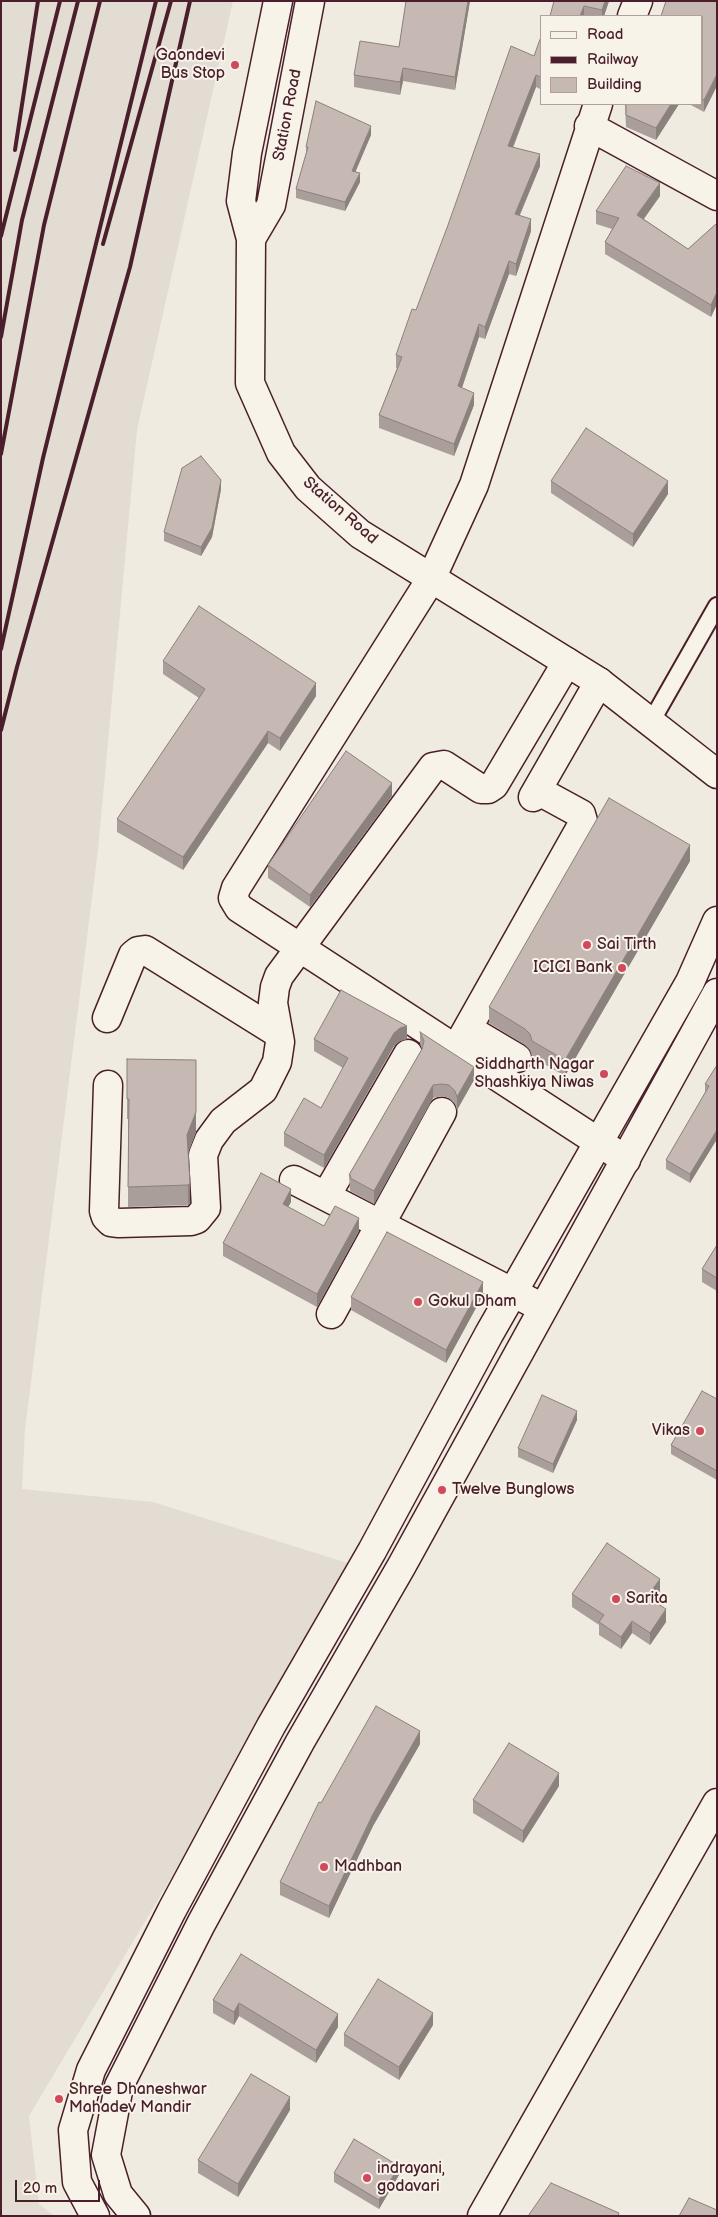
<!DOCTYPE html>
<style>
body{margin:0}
#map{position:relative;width:718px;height:2217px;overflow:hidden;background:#f0ebe0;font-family:"Balsamiq Sans",sans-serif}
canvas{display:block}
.frame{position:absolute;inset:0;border:2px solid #4a1f2b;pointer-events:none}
.legend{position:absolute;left:540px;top:15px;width:162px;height:90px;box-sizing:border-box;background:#f7f3e8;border:1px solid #b29e9c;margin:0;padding:6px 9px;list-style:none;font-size:15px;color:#4a1f2b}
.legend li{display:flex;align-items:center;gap:10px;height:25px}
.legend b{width:25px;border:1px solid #b29e9c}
.scale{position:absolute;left:15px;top:2180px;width:85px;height:22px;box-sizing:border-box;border:2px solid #4a1f2b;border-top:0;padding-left:6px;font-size:15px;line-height:18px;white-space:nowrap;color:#4a1f2b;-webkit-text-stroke:4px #f7f3e8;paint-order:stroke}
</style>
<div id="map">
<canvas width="718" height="2217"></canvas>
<div class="frame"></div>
<ul class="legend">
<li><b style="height:6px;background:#f7f3e8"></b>Road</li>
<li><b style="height:6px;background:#4a1f2b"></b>Railway</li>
<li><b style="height:14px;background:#c6b8b3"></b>Building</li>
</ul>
<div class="scale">20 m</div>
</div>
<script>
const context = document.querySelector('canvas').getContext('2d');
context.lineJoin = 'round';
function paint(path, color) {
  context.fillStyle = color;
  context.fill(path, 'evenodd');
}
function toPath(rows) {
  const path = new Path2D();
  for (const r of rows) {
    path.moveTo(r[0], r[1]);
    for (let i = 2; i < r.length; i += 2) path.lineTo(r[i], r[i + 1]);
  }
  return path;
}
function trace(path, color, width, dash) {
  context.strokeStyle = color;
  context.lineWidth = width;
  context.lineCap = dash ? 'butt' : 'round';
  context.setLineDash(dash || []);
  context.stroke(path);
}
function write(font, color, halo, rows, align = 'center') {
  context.font = font + ' "Balsamiq Sans",sans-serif';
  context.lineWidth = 4;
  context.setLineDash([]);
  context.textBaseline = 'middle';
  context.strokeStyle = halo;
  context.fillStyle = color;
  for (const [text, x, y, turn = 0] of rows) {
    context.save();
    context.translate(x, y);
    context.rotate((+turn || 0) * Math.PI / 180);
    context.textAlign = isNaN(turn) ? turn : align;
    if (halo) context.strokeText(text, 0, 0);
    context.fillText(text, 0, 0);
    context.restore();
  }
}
paint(toPath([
 [1,1,233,1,137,430,98,850,25,1430,22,1489,153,1502,357,1566,29,2116,39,2204,54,2216,1,2216]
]), '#e3dcd2');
const service = toPath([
 [651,722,717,606]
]);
const minor = toPath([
 [632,16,638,1],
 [598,104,474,485,431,579,236,888,233,898,239,908,626,1160],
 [589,126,717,196],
 [533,797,599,682],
 [107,1018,133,955,138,951,145,950,278,1033],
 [468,1029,517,1058],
 [456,1049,581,827,583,821,581,814,537,790],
 [108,1085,104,1211,106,1217,111,1222,119,1223,191,1221,197,1219,206,1208,203,1155,209,1140,223,1121,263,1090,277,1062,280,1042,273,1003,275,987,279,976,433,767,444,765,481,789,488,789,494,785,567,662],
 [294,1180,543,1308],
 [326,1196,408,1054],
 [331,1314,442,1112],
 [482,2216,717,1803]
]);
const secondary = toPath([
 [310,1,271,205,251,239,250,383,281,453,308,488,360,534,599,682,717,774],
 [251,239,241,201,247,153,278,1],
 [95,2216,77,2182,73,2130,91,2070,172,1910,271,1726,372,1551,489,1334,690,982,717,921],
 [136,2216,118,2194,106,2155,119,2086,201,1924,300,1742,401,1567,717,993]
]);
trace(service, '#4a1f2b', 20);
trace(minor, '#4a1f2b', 31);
trace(secondary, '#4a1f2b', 31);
trace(service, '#f7f3e8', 16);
trace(minor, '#f7f3e8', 28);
trace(secondary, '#f7f3e8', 28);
trace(toPath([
 [15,150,38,1],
 [1,236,60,1],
 [103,244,171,1],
 [1,337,22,220,78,1],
 [1,454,44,225,100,1],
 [1,649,43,458,156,1],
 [1,730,17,667,130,267,190,1]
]), '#4a1f2b', 4);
paint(toPath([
 [406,1,470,1,455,90,403,81,400,95,354,87,354,75,399,47],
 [554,1,609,1,604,16,550,16],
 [717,1,704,112,689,104,702,104,702,16],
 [542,34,542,90,536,87,513,148,540,166,520,215,531,231,516,276,509,274,485,339,479,337,462,388,474,405,454,456,379,428,379,415,397,368,396,368,396,355,416,310,534,56],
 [625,104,679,104,656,140,626,127],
 [371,135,355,172,360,182,345,211,296,198,296,189,306,153,306,147],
 [660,196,644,219,688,249,717,223,717,304,711,317,605,254,605,242,612,229,596,224,596,211],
 [551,481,668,494,633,547,551,493],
 [221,489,212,537,201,556,164,541,164,532],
 [163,661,316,696,280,751,268,743,183,870,117,832,117,819,199,698,163,674],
 [392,796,310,907,268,878,268,865],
 [690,861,565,1076,532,1057,530,1050,525,1045,489,1023,489,1007],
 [420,1032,474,1080,457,1110,455,1104,449,1098,442,1096,433,1098,374,1204,350,1191,349,1175,422,1049,420,1044],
 [314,1039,407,1039,400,1041,394,1046,324,1168,284,1146,284,1133,321,1108,343,1068,314,1051],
 [127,1059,196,1132,188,1153,190,1203,188,1205,128,1207,128,1119,127,1119],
 [717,1065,717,1139,690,1183,666,1169,666,1160,705,1093,705,1084],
 [291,1202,288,1207,324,1226,359,1231,317,1307,223,1256,223,1243],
 [717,1245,717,1291,702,1282,702,1269],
 [483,1295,446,1363,351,1310,351,1297],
 [717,1399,717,1480,671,1454,671,1445],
 [577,1420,553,1473,518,1457,518,1448],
 [660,1591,653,1601,666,1622,650,1645,632,1633,621,1649,599,1635,599,1625,572,1607,572,1594],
 [420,1744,373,1826,329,1918,280,1895,280,1882,321,1803],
 [559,1786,523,1843,473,1813,473,1800],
 [241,1954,338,2027,316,2063,239,2016,234,2025,213,2013,213,2000],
 [433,2025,399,2080,344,2046,344,2034],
 [290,2110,238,2197,198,2173,198,2160],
 [334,2173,399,2175,379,2209,334,2182]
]), '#aa9e9a');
paint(toPath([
 [468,1,470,1,455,90,455,77],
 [605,1,609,1,604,16,602,16,602,10],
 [584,6,584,16,580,16],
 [403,68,403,81,400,95,400,82],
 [717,74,717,86,704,112,704,100],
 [536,75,536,87,508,159,508,146],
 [671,104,679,104,656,140,656,128],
 [371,126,371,135,352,180,352,171],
 [540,154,540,166,515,226,515,214],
 [360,173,360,182,345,211,345,202],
 [660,183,660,196,637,228,637,215],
 [531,219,531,231,516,276,516,264],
 [509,261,509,274,485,339,485,327],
 [717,292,717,304,711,317,711,305],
 [479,324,479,337,458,399,458,386],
 [474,393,474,405,454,456,454,444],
 [221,480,221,489,212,537,201,556,201,547],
 [668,481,668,494,633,547,633,534],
 [316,683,316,696,280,751,280,738],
 [268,731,268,743,183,870,183,857],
 [392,783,392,796,310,907,310,895],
 [690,845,690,861,565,1076,565,1060],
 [407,1026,407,1039,400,1041,394,1046,324,1168,324,1155,394,1033,400,1028],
 [474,1067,474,1080,457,1110,457,1097],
 [196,1080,196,1132,187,1155,187,1135],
 [433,1085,433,1098,374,1204,374,1191],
 [717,1130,717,1139,690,1183,690,1174],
 [190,1183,190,1203,188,1205,188,1185],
 [291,1189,291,1202,283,1216,283,1204],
 [359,1218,359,1231,317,1307,317,1294],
 [483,1282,483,1295,446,1363,446,1350],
 [577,1411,577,1420,553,1473,553,1464],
 [660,1579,660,1591,647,1610,647,1597],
 [666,1609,666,1622,650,1645,650,1633],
 [632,1621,632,1633,621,1649,621,1637],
 [420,1731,420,1744,373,1826,329,1918,329,1906,373,1814],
 [559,1773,559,1786,523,1843,523,1831],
 [239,2003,239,2016,234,2025,234,2012],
 [433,2013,433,2025,399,2080,399,2067],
 [338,2014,338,2027,316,2063,316,2050],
 [290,2097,290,2110,238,2197,238,2184],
 [399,2166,399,2175,379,2209,379,2200]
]), '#8b817d');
const building = toPath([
 [406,1,468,1,455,77,403,68,400,82,354,75,360,41,399,47,406,1],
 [554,1,605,1,602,10,584,6,580,16,550,16,554,1],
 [666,1,717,1,717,19,716,21,717,21,717,74,704,100,702,99,702,16,661,16,666,1],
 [542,34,542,78,536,75,508,146,540,154,515,214,531,219,516,264,509,261,485,327,479,324,458,386,474,393,454,444,379,415,402,357,396,355,412,309,416,310,448,225,511,46,534,56,542,34],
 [316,101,371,126,352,171,360,173,345,202,296,189,308,147,306,147,316,101],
 [626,104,671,104,656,128,626,115,626,104],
 [626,166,660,183,637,215,688,249,717,223,717,292,711,305,605,242,619,218,596,211,626,166],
 [586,428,668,481,633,534,551,481,586,428],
 [201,456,221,480,212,528,201,547,164,532,182,468,201,456],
 [199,606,316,683,280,738,268,731,183,857,117,819,205,689,163,661,199,606],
 [346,751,392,783,310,895,268,865,346,751],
 [609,798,690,845,565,1060,532,1041,530,1034,525,1029,489,1007,609,798],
 [341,990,407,1026,400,1028,394,1033,324,1155,284,1133,304,1098,321,1108,348,1058,314,1039,341,990],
 [420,1032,474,1067,457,1097,455,1091,449,1085,442,1084,433,1085,374,1191,350,1178,351,1176,349,1175,422,1049,424,1041,420,1032],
 [127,1059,196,1060,196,1112,187,1135,190,1183,188,1185,128,1187,129,1099,127,1099,127,1059],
 [717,1065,717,1130,690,1174,666,1160,709,1086,705,1084,717,1065],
 [261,1173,291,1189,283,1204,324,1226,335,1206,359,1218,317,1294,223,1243,261,1173],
 [387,1232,483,1282,446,1350,351,1297,387,1232],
 [717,1245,717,1278,702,1269,717,1245],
 [702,1391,717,1399,717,1471,671,1445,702,1391],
 [542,1395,577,1411,553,1464,518,1448,542,1395],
 [607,1543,660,1579,647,1597,666,1609,650,1633,632,1621,621,1637,599,1622,604,1615,572,1594,607,1543],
 [376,1706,420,1731,373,1814,329,1906,280,1882,319,1802,321,1803,376,1706],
 [509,1743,559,1773,523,1831,473,1800,509,1743],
 [241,1954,338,2014,316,2050,239,2003,234,2012,213,2000,241,1954],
 [378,1979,433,2013,399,2067,344,2034,378,1979],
 [251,2074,290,2097,238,2184,198,2160,251,2074],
 [354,2139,399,2166,379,2200,334,2173,354,2139],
 [551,2183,619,2213,618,2216,528,2216,551,2183],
 [689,2198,717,2210,717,2216,679,2216,689,2198]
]);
paint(building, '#c6b8b3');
trace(building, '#8b817d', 1);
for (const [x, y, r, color] of [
 [235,65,5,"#d1495b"],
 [587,945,5,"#d1495b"],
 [622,968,5,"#d1495b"],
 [604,1074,5,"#d1495b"],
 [418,1302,5,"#d1495b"],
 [700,1431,5,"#d1495b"],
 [442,1490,5,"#d1495b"],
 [616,1599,5,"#d1495b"],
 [324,1867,5,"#d1495b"],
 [59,2099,5,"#d1495b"],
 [367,2178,5,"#d1495b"]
]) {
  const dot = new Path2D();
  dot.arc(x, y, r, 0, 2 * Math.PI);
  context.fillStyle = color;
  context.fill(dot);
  trace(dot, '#f7f3e8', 2);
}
write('16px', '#4a1f2b', '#f7f3e8', [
 ["Gaondevi",225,56,"right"],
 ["Bus Stop",225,74,"right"],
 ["Sai Tirth",597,945],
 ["ICICI Bank",612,968,"right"],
 ["Siddharth Nagar",594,1065,"right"],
 ["Shashkiya Niwas",594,1083,"right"],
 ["Gokul Dham",428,1302],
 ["Vikas",690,1431,"right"],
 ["Twelve Bunglows",452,1490],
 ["Sarita",626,1599],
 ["Madhban",334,1867],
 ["Shree Dhaneshwar",69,2090],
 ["Mahadev Mandir",69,2108],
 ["indrayani,",377,2169],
 ["godavari",377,2187]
], 'left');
write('16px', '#4a1f2b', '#f7f3e8', [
 ["Station Road",288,115,-79],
 ["Station Road",340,511,41]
]);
</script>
